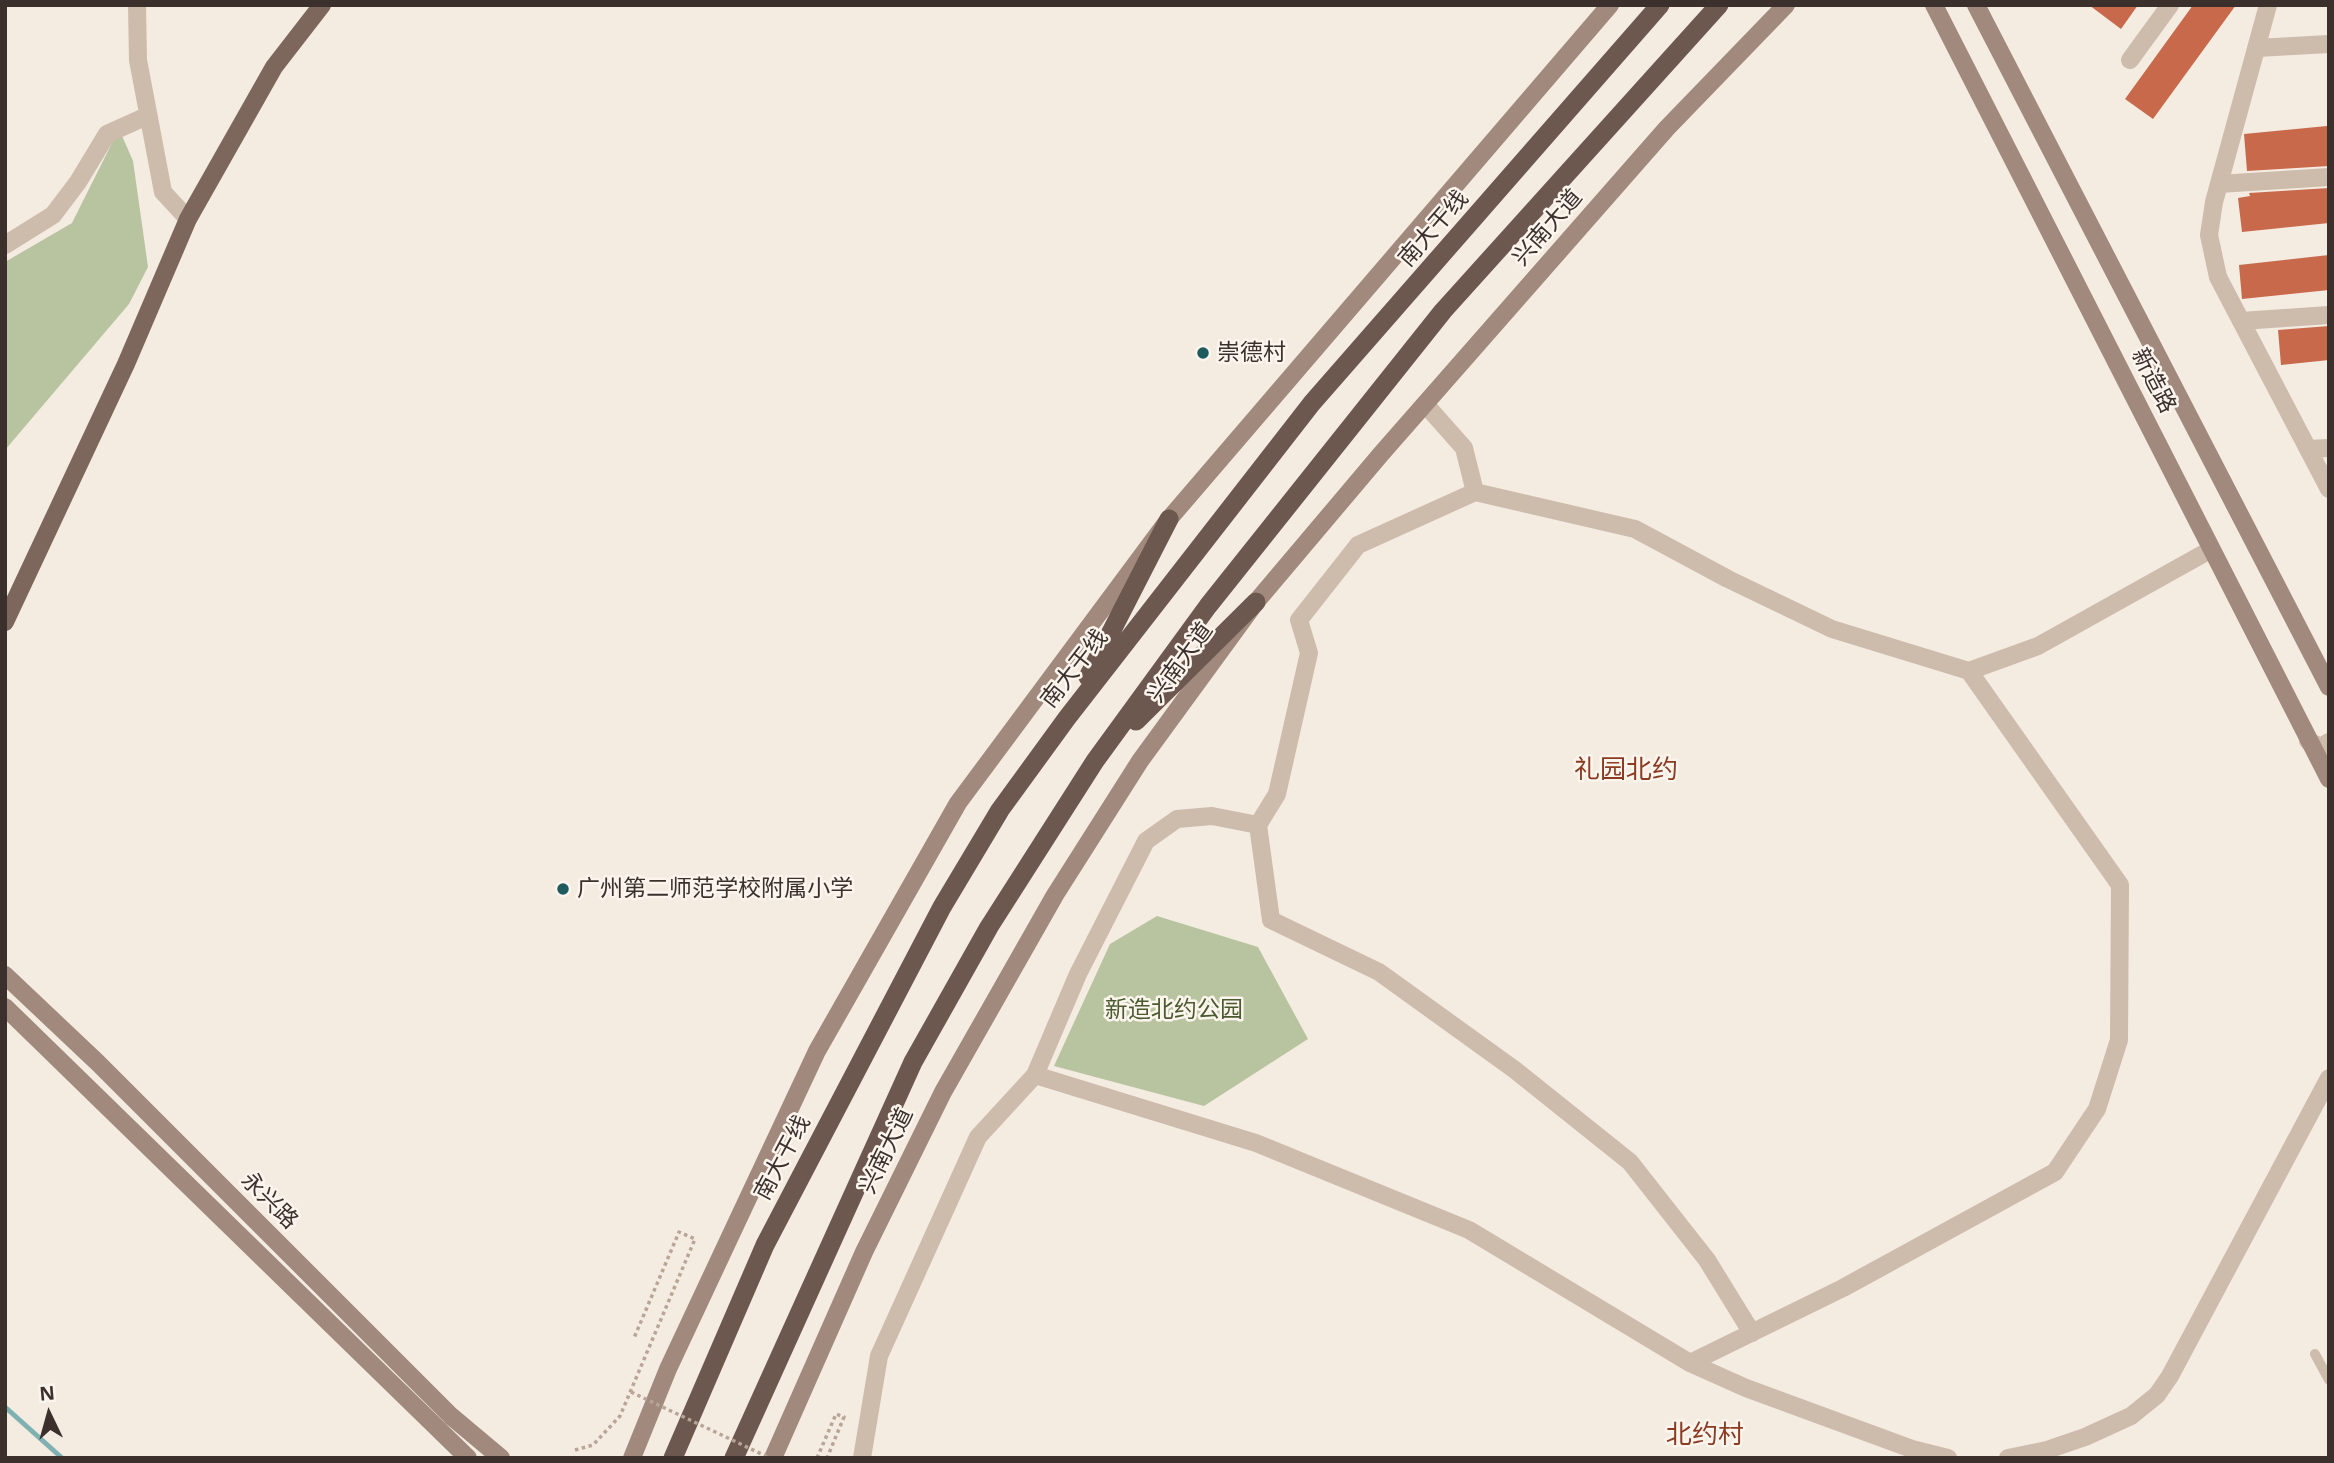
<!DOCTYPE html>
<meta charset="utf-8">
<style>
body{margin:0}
#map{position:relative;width:2334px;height:1463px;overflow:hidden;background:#f4ebe1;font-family:"Noto Sans",sans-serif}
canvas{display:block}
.frame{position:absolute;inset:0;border:7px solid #3b302b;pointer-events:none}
.north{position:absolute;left:14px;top:1379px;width:70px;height:70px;-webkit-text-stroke:5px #fbf5ee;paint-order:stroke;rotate:355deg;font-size:19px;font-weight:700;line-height:28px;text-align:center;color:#3b302b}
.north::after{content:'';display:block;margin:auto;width:24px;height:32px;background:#3b302b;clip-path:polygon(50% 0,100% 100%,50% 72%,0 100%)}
</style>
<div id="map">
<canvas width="2334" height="1463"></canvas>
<div class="frame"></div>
<div class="north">N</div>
</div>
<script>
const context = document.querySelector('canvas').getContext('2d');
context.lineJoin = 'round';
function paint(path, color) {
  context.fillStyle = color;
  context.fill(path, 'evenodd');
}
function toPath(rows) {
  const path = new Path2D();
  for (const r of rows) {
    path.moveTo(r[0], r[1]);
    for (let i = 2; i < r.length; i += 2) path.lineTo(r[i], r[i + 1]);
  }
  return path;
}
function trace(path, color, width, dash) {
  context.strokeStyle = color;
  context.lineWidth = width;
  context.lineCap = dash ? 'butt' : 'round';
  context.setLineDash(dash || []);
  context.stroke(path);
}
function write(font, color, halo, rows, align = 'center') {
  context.font = font + ' "Noto Sans","Noto Sans SC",sans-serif';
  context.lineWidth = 5;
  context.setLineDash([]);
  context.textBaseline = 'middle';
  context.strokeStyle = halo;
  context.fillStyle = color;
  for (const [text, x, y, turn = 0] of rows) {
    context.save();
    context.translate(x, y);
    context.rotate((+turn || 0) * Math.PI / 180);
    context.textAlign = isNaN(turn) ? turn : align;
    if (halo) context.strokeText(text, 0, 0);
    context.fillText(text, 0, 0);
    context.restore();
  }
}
paint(toPath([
 [119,129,133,161,148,267,129,304,5,450,5,262,72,223],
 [1157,916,1258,947,1308,1039,1204,1106,1054,1066,1110,944]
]), '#b8c4a0');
trace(toPath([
 [5,1407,62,1458]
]), '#7fb0b2', 5);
paint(toPath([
 [2089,5,2138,5,2121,29],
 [2193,5,2236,5,2153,119,2125,99],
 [2327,126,2329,166,2247,171,2244,134],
 [2329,188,2329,223,2242,232,2238,198,2250,196,2249,193],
 [2329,255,2329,290,2242,299,2239,265],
 [2329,326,2329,360,2281,365,2278,330]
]), '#c8694b');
trace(toPath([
 [575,1450,593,1445,620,1416,695,1239,679,1232,634,1338],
 [817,1458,836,1414,844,1417,827,1458]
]), '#b9a596', 3.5, [3.5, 3.5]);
trace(toPath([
 [2315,1354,2329,1380]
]), '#cdbbac', 10);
trace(toPath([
 [137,5,138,60,163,192,188,219],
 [2268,5,2214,202,2209,235,2218,277,2329,489],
 [2257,48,2329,44],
 [2130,60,2170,5],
 [2219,184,2329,177],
 [5,245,53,215,78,182,107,134,147,116],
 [2241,321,2329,315],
 [1425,404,1464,448,1475,492],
 [2308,449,2329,448],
 [1035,1075,1256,1143,1469,1230,1690,1363,1746,1388,1912,1449,1948,1458],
 [1752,1333,1707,1260,1630,1162,1515,1070,1379,972,1271,920,1258,825,1277,794,1309,653,1299,620,1358,545,1475,492,1635,529,1728,579,1832,629,1969,671,2038,646,2210,550],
 [1690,1363,1843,1288,2055,1172,2097,1109,2119,1040,2120,885,1969,671],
 [862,1458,879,1356,978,1137,1035,1075,1078,974,1146,841,1177,819,1212,816,1258,825],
 [2008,1458,2047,1450,2085,1437,2131,1416,2157,1395,2170,1376,2329,1078]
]), '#cdbbac', 18);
trace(toPath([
 [2308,741,2321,747,2329,742]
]), '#cdbbac', 18);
trace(toPath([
 [1934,5,2329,779],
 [1976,5,2329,687],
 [5,975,98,1063,451,1416,501,1458],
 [5,1007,468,1458],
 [632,1458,668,1369,817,1051,958,803,1169,519,1610,5],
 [773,1458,864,1252,943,1092,1055,895,1140,761,1256,602,1381,454,1667,128,1786,5]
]), '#a18a7d', 18);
trace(toPath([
 [5,622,126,364,188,219,274,67,322,5]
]), '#7d675c', 18);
trace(toPath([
 [1088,677,1169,519],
 [1136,721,1256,602],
 [673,1458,765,1245,942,907,1000,810,1067,718,1312,403,1660,5],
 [734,1458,913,1062,989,927,1095,761,1208,606,1443,311,1719,5]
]), '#6c584f', 19);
trace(toPath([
 [631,1392,770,1458]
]), '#b9a596', 3.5, [3.5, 3.5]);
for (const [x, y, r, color] of [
 [1203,353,7,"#1f5a5e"],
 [563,889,7,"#1f5a5e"]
]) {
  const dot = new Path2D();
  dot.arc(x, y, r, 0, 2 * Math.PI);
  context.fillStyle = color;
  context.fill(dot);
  trace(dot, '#fbf5ee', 2.5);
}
write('23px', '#3b302b', '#fbf5ee', [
 ["兴南大道",1548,228,-49],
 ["南大干线",1434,229,-49],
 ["新造路",2153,381,63],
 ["兴南大道",1181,663,-54],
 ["南大干线",1075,669,-52],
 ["兴南大道",887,1151,-64],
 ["南大干线",783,1158,-62],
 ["永兴路",269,1201,45]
]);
write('23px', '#3b302b', '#fbf5ee', [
 ["崇德村",1217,353],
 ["广州第二师范学校附属小学",577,889]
], 'left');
write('23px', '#4a5a2e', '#fbf5ee', [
 ["新造北约公园",1174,1010]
]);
write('26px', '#8c3b22', '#fbf5ee', [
 ["礼园北约",1626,771],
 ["北约村",1705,1436]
]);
</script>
